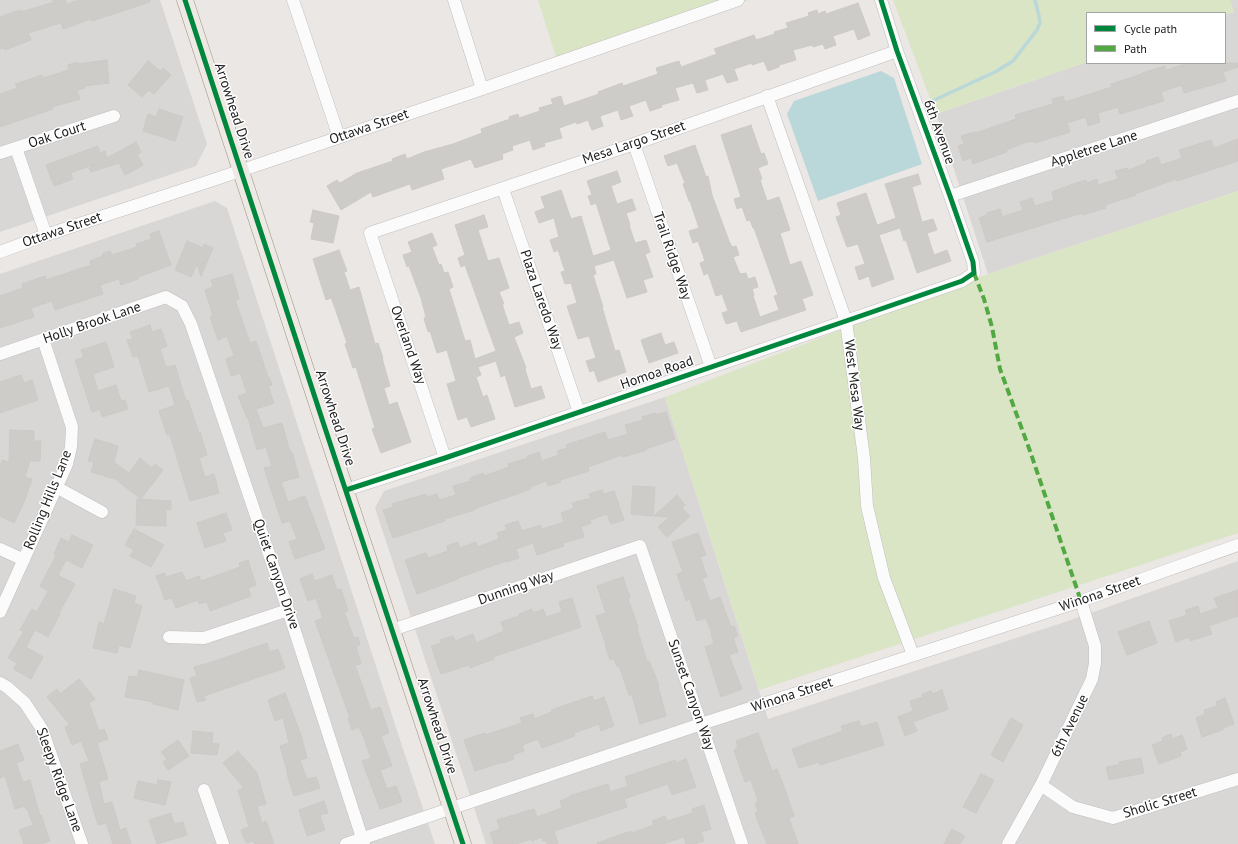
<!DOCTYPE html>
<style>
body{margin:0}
#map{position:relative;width:1238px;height:844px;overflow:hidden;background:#eae7e4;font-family:"PT Sans",sans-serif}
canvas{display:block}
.legend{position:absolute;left:1086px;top:12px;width:140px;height:52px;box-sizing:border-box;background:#fff;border:1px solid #a4a4a4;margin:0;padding:5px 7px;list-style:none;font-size:12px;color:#1b1b1b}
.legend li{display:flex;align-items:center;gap:8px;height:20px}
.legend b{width:20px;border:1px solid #a4a4a4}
</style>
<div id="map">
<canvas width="1238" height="844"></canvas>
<ul class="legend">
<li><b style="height:5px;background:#00873e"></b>Cycle path</li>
<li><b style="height:5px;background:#52a943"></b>Path</li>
</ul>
</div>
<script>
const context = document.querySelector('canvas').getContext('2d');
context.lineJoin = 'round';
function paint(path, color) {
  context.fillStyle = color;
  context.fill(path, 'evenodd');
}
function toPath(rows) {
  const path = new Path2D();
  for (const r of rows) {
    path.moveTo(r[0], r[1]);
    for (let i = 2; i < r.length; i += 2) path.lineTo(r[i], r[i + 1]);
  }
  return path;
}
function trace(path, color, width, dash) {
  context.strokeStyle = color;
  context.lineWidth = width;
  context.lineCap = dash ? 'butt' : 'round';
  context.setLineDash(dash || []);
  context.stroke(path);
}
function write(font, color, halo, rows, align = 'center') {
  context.font = font + ' "PT Sans",sans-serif';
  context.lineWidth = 3;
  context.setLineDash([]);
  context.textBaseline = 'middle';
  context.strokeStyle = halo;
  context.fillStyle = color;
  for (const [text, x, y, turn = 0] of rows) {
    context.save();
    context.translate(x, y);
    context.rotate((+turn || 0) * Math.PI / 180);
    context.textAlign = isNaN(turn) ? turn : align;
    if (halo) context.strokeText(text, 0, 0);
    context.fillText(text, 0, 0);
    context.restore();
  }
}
paint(toPath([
 [0,0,160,0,207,144,196,166,0,232],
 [1230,0,1238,0,1238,191,988,274,936,114,1087,62,1225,63,1225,15,1234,12],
 [215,201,227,208,402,746,435,844,0,844,0,274],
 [665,397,768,719,1068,621,1238,561,1238,844,486,844,375,508,384,491]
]), '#d9d7d6');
paint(toPath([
 [538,0,749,0,558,63],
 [893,0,1230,0,1234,12,1225,15,1225,13,1087,13,1087,62,936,114],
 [1238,191,1238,533,759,690,665,397,988,274]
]), '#dae5c5');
paint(toPath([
 [881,71,894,78,922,164,818,201,787,114,794,101]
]), '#bad7da');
trace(toPath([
 [930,102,995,72,1013,61,1037,30,1040,23,1039,16,1035,0]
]), '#bad7da', 3.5);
const building = toPath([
 [53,0,65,0,67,4,79,0,150,0,150,2,92,21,91,19,63,29,61,23,28,33,31,40,5,50,4,48,0,49,0,17,20,10,21,12,54,2,53,0],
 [858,3,870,35,858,40,854,29,833,36,836,45,825,49,823,44,813,47,812,45,793,50,796,60,779,65,779,67,768,71,764,61,752,65,752,63,734,69,738,80,727,83,723,74,705,80,708,90,697,93,693,83,675,88,679,100,661,105,662,107,650,111,646,100,629,106,633,116,621,120,618,110,600,116,603,126,592,130,588,120,577,124,576,122,559,128,562,138,544,143,545,146,533,150,530,140,512,146,513,150,502,154,503,159,475,168,471,159,441,169,444,179,412,190,410,184,373,197,371,192,341,210,327,186,337,180,340,183,357,173,393,161,392,159,405,154,407,159,424,152,453,144,482,133,481,129,510,119,509,117,518,114,519,118,540,111,539,108,553,104,551,99,561,96,564,106,599,94,598,92,622,83,623,86,658,74,656,68,679,61,681,67,717,54,714,49,737,41,754,35,756,40,775,34,774,32,788,28,786,23,809,16,808,13,817,10,818,14,825,11,826,14,858,3],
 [107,60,109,83,84,86,85,88,77,90,80,99,52,107,53,109,0,127,0,94,17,88,15,84,42,75,43,78,69,70,68,65,77,62,77,64,107,60],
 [148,61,160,71,163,68,171,75,154,94,149,90,142,97,128,85,148,61],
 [1189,63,1238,63,1238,67,1223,72,1226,81,1184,93,1182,85,1161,92,1164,101,1120,114,1118,107,1098,113,1100,122,1088,126,1086,117,1067,123,1070,132,1035,143,1034,141,1024,143,1006,150,1007,152,973,164,971,158,963,161,958,146,964,144,961,136,975,132,976,133,1016,119,1015,115,1053,104,1052,99,1063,96,1065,102,1112,87,1111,84,1142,74,1142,73,1165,66,1166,70,1189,63],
 [159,109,183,117,175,141,143,131,148,114,156,117,159,109],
 [751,125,761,154,764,153,768,164,758,168,762,179,760,180,767,201,779,197,790,230,780,233,790,265,801,261,813,295,802,299,806,310,741,332,737,321,726,324,722,313,728,311,722,294,716,296,708,273,704,275,700,263,705,261,698,241,693,243,689,231,699,228,690,201,689,201,683,184,685,183,677,163,668,166,664,156,695,145,706,177,708,176,712,195,729,241,732,247,736,246,739,255,733,257,740,274,746,273,748,279,755,277,758,287,752,289,754,295,753,296,760,317,779,310,774,296,778,295,754,228,753,228,750,220,747,221,742,207,737,209,734,199,741,197,721,135,751,125],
 [1238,139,1238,161,1177,181,1176,179,1135,194,1136,195,1105,205,1106,208,1082,215,1082,213,987,242,979,218,987,215,987,213,1000,209,1002,217,1023,210,1020,202,1032,198,1035,206,1054,200,1052,192,1073,184,1086,180,1087,183,1097,179,1098,185,1118,179,1115,171,1127,168,1128,170,1147,163,1146,161,1158,157,1161,165,1182,158,1179,150,1211,140,1214,148,1238,139],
 [136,142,141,152,137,154,143,165,125,175,119,163,91,172,89,168,95,164,70,173,73,179,54,186,46,165,98,146,100,153,105,151,107,158,136,142],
 [617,171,621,182,611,186,617,204,632,199,636,210,626,213,630,225,629,225,635,243,646,240,650,252,645,254,653,277,643,280,647,292,627,298,614,260,594,266,596,274,593,275,603,307,602,307,615,351,619,350,626,372,598,382,594,370,590,372,586,361,596,358,589,336,578,339,567,306,577,303,571,283,565,284,561,272,565,271,558,250,554,252,550,240,559,237,554,218,539,223,535,212,545,208,541,197,561,190,571,219,581,216,593,256,611,250,596,203,591,205,588,196,592,195,587,181,617,171],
 [918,174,921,184,912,187,922,222,933,219,937,230,927,233,934,255,947,250,951,261,917,273,906,240,904,241,900,228,879,235,894,279,872,287,869,276,859,280,855,267,865,264,858,244,847,247,836,217,841,215,837,203,866,193,877,225,896,218,885,184,918,174],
 [313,210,339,216,333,243,311,239,314,223,310,222,313,210],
 [484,215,488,227,478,230,488,261,499,258,509,288,499,292,504,304,502,304,509,325,519,322,523,333,514,337,526,368,525,369,531,389,541,386,545,398,515,407,505,375,501,377,496,361,478,367,481,375,476,377,483,397,487,395,495,419,471,427,467,417,458,420,447,384,456,381,447,350,437,353,430,331,428,332,424,318,426,317,421,298,409,266,407,267,403,255,412,252,408,242,432,233,437,245,432,247,439,265,441,264,444,273,448,272,453,287,449,289,465,341,470,340,475,359,496,351,465,265,461,267,458,258,465,255,455,225,484,215],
 [159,231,171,265,138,277,138,279,121,285,119,279,100,285,103,294,55,310,52,301,31,308,34,317,0,328,0,296,23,288,22,284,45,276,46,280,91,265,90,261,103,256,102,254,110,251,112,255,137,247,136,244,152,239,150,234,159,231],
 [187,241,203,248,204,244,213,248,201,276,197,264,191,277,175,270,187,241],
 [339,250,347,271,344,272,350,290,359,287,375,344,378,343,383,358,382,358,390,386,384,388,389,405,397,402,411,442,381,453,372,429,375,428,356,367,353,368,345,344,347,343,335,308,331,298,326,300,313,259,339,250],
 [232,274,239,299,235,300,250,343,256,341,268,377,269,377,272,385,268,386,274,403,256,409,263,428,282,423,290,452,292,452,299,477,281,482,288,502,305,496,325,549,295,559,289,542,297,539,290,521,282,523,264,468,272,466,266,447,257,450,248,418,247,418,238,396,247,393,240,373,231,376,226,359,234,356,227,336,218,340,210,317,213,316,205,290,213,287,211,280,232,274],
 [150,325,152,332,161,329,167,346,160,349,166,367,175,365,186,401,188,400,199,433,200,432,207,455,199,458,205,477,214,474,219,493,190,501,170,435,167,435,159,411,175,405,169,386,149,392,138,356,133,357,127,340,133,339,130,332,150,325],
 [661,333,665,345,674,342,678,353,649,363,641,340,661,333],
 [106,342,114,367,93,374,98,391,116,385,121,401,125,400,128,409,102,417,100,409,92,412,75,360,84,357,81,350,106,342],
 [21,375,24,383,32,380,38,400,0,413,0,382,21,375],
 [666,412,675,439,646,449,647,450,623,457,622,455,588,467,589,471,560,480,561,482,548,486,546,481,530,487,531,489,474,509,474,510,445,519,445,521,393,538,383,510,393,507,392,504,426,494,427,497,437,494,439,500,456,495,453,486,471,481,470,478,483,473,484,476,509,467,508,464,528,458,527,456,539,452,542,461,559,455,557,451,567,448,566,445,605,432,608,440,628,434,625,425,643,420,642,417,656,413,656,415,666,412],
 [10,430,34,431,34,441,41,441,40,461,30,461,25,477,32,479,25,500,14,523,0,516,0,466,2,460,9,462,10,430],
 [95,439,118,446,114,462,129,473,140,458,152,468,155,464,163,470,141,499,115,479,91,472,94,462,88,461,95,439],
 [633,486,655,487,653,516,631,514,633,486],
 [602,490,603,494,614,491,624,520,611,524,607,514,590,520,591,523,581,527,584,537,563,543,564,546,537,555,533,543,516,549,519,558,507,562,506,561,458,578,458,579,417,594,405,560,426,553,428,558,448,551,447,546,458,542,460,548,476,542,477,547,499,539,497,533,507,530,505,525,518,521,522,531,540,525,542,529,564,522,561,513,574,508,572,503,591,498,589,494,602,490],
 [677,495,685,505,682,508,690,516,667,537,658,527,670,517,654,516,677,495],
 [137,499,171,501,171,510,166,510,166,526,136,525,137,499],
 [226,513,232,530,223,533,226,541,205,548,197,523,226,513],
 [134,529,164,545,151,567,130,556,134,550,125,545,134,529],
 [698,533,706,555,700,557,707,577,702,578,710,601,720,597,731,627,734,626,738,636,733,638,738,652,729,655,742,689,721,697,705,647,714,644,711,634,712,634,706,618,697,621,690,599,686,601,677,574,683,572,672,542,698,533],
 [72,535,93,545,82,568,66,560,58,575,75,584,59,613,60,614,48,637,35,630,26,647,43,657,31,679,14,669,17,663,8,658,24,631,20,630,32,609,37,612,48,591,40,586,56,556,54,554,61,538,69,542,72,535],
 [248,560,256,585,248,588,251,596,210,611,207,602,199,604,198,600,176,608,172,598,165,600,156,576,165,573,166,577,182,572,186,581,199,576,201,581,240,567,239,563,248,560],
 [312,574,315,581,332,575,337,590,341,589,348,611,344,612,354,638,358,637,360,645,356,646,361,664,355,665,371,710,380,707,389,733,381,736,392,766,380,770,387,789,396,786,402,802,380,809,362,761,371,758,365,741,359,727,352,730,348,719,350,718,315,621,323,618,316,598,308,601,300,579,312,574],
 [623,577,630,598,628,599,638,627,637,628,647,662,649,661,659,685,658,686,666,716,640,724,632,695,629,695,619,666,617,666,614,659,610,660,605,645,606,645,596,616,606,613,597,586,623,577],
 [114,589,136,596,134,603,142,606,130,648,119,645,117,653,93,648,99,622,104,624,114,589],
 [1238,590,1238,616,1209,626,1212,634,1190,641,1189,637,1176,642,1169,621,1187,615,1185,610,1198,606,1200,614,1218,608,1214,598,1238,590],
 [572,598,581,627,493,657,494,659,470,668,469,665,441,674,431,646,441,643,440,640,453,636,455,641,473,634,476,643,504,631,501,622,519,616,519,614,532,609,533,613,543,609,546,617,562,612,559,602,572,598],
 [1149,621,1157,643,1127,655,1118,632,1149,621],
 [267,643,270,652,278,649,285,668,204,696,206,700,197,702,190,678,197,676,194,667,212,662,267,643],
 [139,670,184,680,178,710,153,704,154,702,125,697,129,676,137,677,139,670],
 [79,679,95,699,89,703,99,731,104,729,108,739,97,743,108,779,99,782,104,804,112,802,120,830,126,828,131,844,113,844,106,823,98,825,80,764,89,761,81,741,72,745,65,727,70,725,47,697,57,689,60,694,79,679],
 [942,690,948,709,913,722,917,731,905,736,898,717,913,711,910,701,923,697,922,694,931,691,932,694,942,690],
 [285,693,301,735,307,758,300,760,307,779,316,777,320,788,294,796,287,774,288,774,280,746,289,743,283,718,275,721,268,700,285,693],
 [592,696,594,701,604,697,614,726,601,731,599,724,574,733,575,736,542,748,538,739,522,745,524,751,513,755,514,759,503,763,503,762,475,771,464,740,485,733,485,735,522,723,520,718,533,714,534,719,552,712,551,710,592,696],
 [1225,698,1234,724,1223,728,1223,730,1202,737,1196,718,1205,714,1204,710,1217,706,1216,702,1225,698],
 [1011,718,1023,725,1003,762,991,755,1011,718],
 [859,721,861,727,877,722,884,745,820,765,819,762,799,768,792,749,843,731,841,726,859,721],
 [193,731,213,733,212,743,219,744,217,755,191,753,193,731],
 [758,733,772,771,777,769,786,792,794,816,789,818,798,844,767,844,760,827,755,813,758,812,755,803,758,801,751,780,745,782,734,750,738,748,736,741,758,733],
 [1171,734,1172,739,1182,735,1187,749,1180,752,1181,756,1159,764,1152,745,1163,741,1162,738,1171,734],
 [178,740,189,756,168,770,163,762,167,759,161,752,178,740],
 [18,744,24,760,16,763,23,782,30,780,40,816,41,815,50,841,41,844,24,844,19,830,33,825,27,809,26,810,25,806,15,809,5,776,0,778,0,751,18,744],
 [238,751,257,773,266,804,257,806,262,823,266,821,274,844,255,844,254,841,246,843,241,830,249,827,238,790,244,788,223,763,238,751],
 [1141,758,1144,773,1109,780,1106,767,1119,765,1119,762,1141,758],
 [686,759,696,787,672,795,668,784,624,799,627,807,554,831,558,844,547,844,546,840,543,841,542,837,532,841,531,839,516,844,494,844,490,833,500,829,497,820,534,809,537,817,562,808,560,801,570,797,569,796,608,784,610,792,628,786,625,777,675,760,676,763,686,759],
 [981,774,994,780,976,813,963,807,981,774],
 [158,780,171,782,165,805,134,798,138,781,157,785,158,780],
 [324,801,328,813,320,815,325,830,307,836,299,810,324,801],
 [704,805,711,829,701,832,704,841,694,844,686,844,684,837,662,844,598,844,597,843,631,831,631,833,654,825,652,821,665,816,667,821,693,813,692,809,704,805],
 [171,813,174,824,183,822,187,835,157,844,149,820,171,813],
 [952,829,965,836,960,844,944,844,952,829]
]);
paint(building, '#ceccc9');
trace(building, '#cdc9c6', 1);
const minor = toPath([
 [293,0,339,137],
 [454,0,482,89],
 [767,96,846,321,864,458,867,506,884,578,913,655],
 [634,144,711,367],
 [16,148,46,235],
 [0,153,114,116],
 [503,189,579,412],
 [950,196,1238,101],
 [0,252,46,235,216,179,482,89,738,0],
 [0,354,166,297,182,306,191,324,288,610,364,844],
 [445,458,370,233,634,144,897,51],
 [56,487,102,512],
 [346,490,445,458,846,321,962,281,974,273,973,262,950,196,897,51,881,0],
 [0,549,24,560],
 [0,612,67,464,71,447,72,427,43,339],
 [392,630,640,546,742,844],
 [169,637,204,638,288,610],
 [0,683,7,687,25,703,42,729,82,844],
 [1041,785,1073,807,1113,818,1238,779],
 [204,790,223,844],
 [346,844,701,724,1081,601,1238,545],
 [1008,844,1041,785,1092,679,1095,663,1095,646,1081,601]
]);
const major = toPath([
 [185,0,324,425,463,844]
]);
trace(minor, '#c1bfbe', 13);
trace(major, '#9e9283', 17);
trace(minor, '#fcfbfb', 12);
trace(major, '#eee9e4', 16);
trace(toPath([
 [974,273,984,299,992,327,1000,369,1030,451,1081,601]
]), '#52a943', 4, [8, 4]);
trace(toPath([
 [185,0,324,425,463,844],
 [346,490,445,458,846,321,962,281,974,273,973,262,950,196,897,51,881,0]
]), '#00873e', 5);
write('14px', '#1b1b1b', '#fff', [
 ["Arrowhead Drive",234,111,72],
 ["Ottawa Street",369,127,-19],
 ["6th Avenue",939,132,70],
 ["Oak Court",57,135,-18],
 ["Mesa Largo Street",634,143,-19],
 ["Appletree Lane",1094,149,-18],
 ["Ottawa Street",62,230,-19],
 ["Trail Ridge Way",672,256,71],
 ["Plaza Laredo Way",541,300,71],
 ["Holly Brook Lane",92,323,-19],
 ["Overland Way",408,345,71],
 ["Homoa Road",657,373,-19],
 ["West Mesa Way",854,385,83],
 ["Arrowhead Drive",335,418,72],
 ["Rolling Hills Lane",48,500,-68],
 ["Quiet Canyon Drive",276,574,71],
 ["Dunning Way",516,588,-19],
 ["Winona Street",1100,594,-19],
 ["Sunset Canyon Way",691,695,71],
 ["Winona Street",792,695,-18],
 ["Arrowhead Drive",437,726,72],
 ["6th Avenue",1070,726,-64],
 ["Sleepy Ridge Lane",59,780,70],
 ["Sholic Street",1160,803,-17]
]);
</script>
